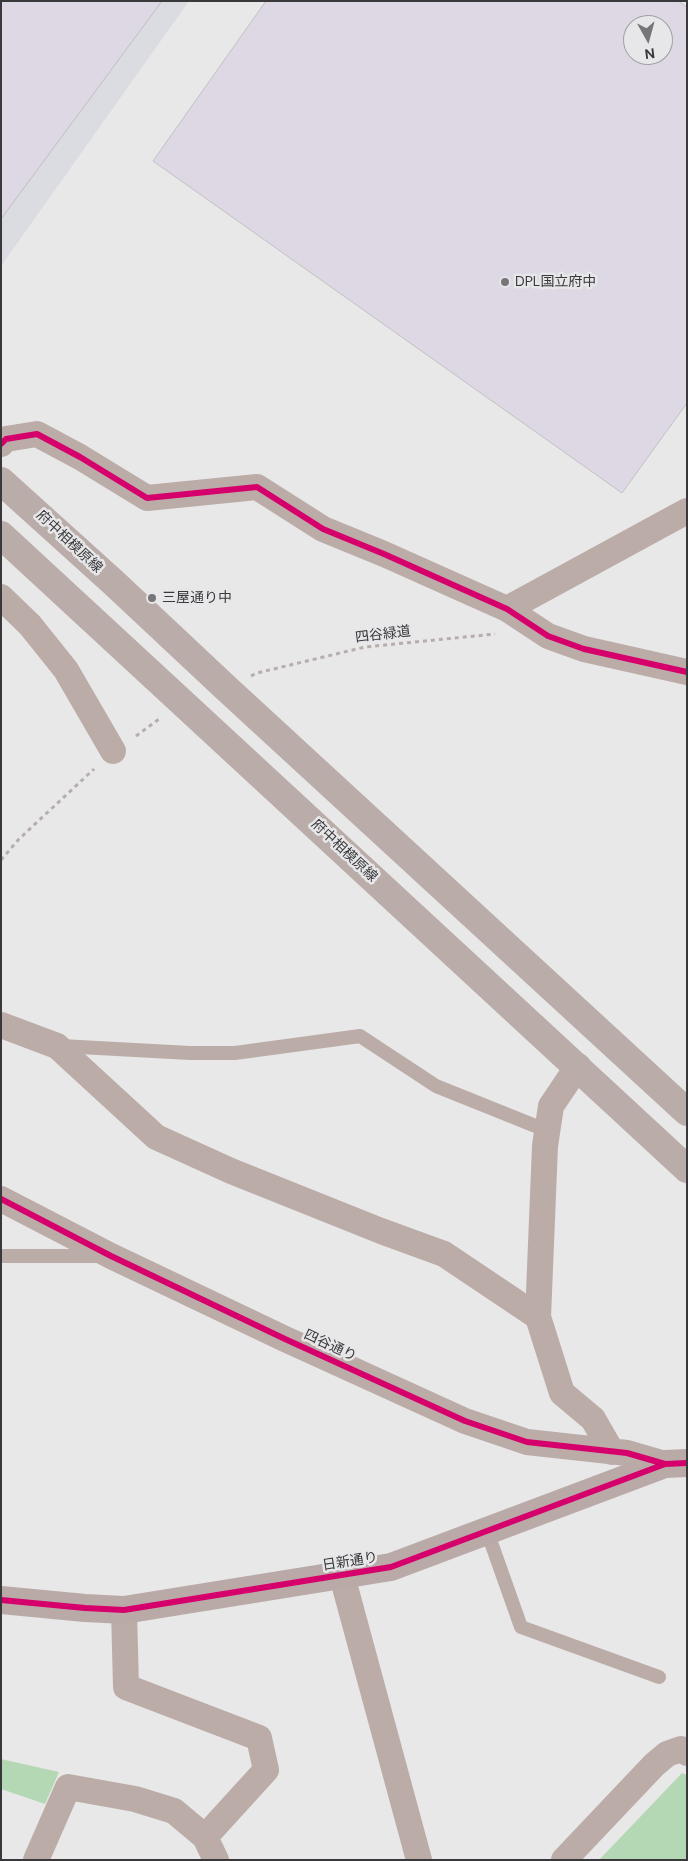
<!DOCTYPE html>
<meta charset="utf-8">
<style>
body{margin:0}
#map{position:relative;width:688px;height:1861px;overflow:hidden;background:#e8e8e9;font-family:"DM Sans",sans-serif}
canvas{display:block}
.frame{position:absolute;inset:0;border:2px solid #39393b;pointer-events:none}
.north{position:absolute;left:623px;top:15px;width:50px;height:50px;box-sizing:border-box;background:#e7e7ea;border:1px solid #a1a1a4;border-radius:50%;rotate:173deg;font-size:14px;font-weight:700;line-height:20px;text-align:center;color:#39393b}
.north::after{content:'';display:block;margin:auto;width:18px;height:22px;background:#767678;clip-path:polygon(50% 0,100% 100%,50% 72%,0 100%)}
</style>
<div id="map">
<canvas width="688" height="1861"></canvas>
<div class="frame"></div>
<div class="north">N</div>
</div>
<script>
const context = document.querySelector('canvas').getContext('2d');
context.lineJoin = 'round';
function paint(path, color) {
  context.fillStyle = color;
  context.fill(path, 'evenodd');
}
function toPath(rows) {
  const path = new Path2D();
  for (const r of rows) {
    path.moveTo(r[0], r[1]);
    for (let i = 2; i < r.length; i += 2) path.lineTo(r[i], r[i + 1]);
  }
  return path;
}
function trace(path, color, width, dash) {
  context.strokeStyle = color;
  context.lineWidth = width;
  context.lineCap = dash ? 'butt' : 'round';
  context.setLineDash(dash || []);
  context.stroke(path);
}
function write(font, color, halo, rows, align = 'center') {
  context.font = font + ' "DM Sans","Noto Sans JP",sans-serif';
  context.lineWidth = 5;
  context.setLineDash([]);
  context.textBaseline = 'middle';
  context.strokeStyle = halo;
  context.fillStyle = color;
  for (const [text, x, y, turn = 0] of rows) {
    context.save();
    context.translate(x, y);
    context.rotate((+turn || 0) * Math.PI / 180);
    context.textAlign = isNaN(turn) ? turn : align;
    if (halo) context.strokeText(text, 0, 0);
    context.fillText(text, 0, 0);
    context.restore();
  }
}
paint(toPath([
 [1,1,189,1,1,266]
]), '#dbdbe2');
paint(toPath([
 [1,1759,59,1772,45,1804,1,1789],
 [682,1773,687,1775,687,1860,599,1860]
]), '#b5d8b4');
const building = toPath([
 [1,1,162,1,1,219,1,1],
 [266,1,678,1,687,7,687,403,622,493,153,161,266,1],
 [633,25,663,25,663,55,633,55,633,25]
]);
paint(building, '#ded7e4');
trace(building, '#c0c0c1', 1);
trace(toPath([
 [251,676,257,673,365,647,495,634],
 [136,736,159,719],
 [1,860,19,839,94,769]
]), '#b7adac', 3, [4, 4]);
trace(toPath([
 [61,1046,190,1053,235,1053,360,1036,436,1086,548,1131],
 [1,1256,100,1256],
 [487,1531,521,1627,659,1677]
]), '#bcaca8', 14);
trace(toPath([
 [1,444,6,439,37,434,80,457,147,498,257,487,323,529,384,554,507,609,548,636,584,649,687,672],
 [1,597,30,625,66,670,113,751],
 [507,609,687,511],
 [1,1025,57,1046,156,1137,231,1171,381,1231,444,1254,538,1317],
 [578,1066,551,1106,545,1146,538,1317,562,1393,593,1419,612,1452],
 [1,1199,111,1256,285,1339,465,1421,527,1442,627,1453,665,1464],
 [342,1576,419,1860],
 [124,1610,126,1687,259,1738,266,1770,205,1837],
 [36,1860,68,1787,135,1799,174,1811,205,1837,216,1860],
 [564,1860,654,1765,667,1754,681,1749,687,1753]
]), '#bcaca8', 26);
trace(toPath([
 [1,1600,85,1608,124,1610,391,1567,665,1464,687,1463]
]), '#baaaa7', 28);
trace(toPath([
 [1,481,114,583,226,688,687,1112],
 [1,535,687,1169]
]), '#baaca8', 28);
trace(toPath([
 [1,444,6,439,37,434,80,457,147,498,257,487,323,529,384,554,507,609,548,636,584,649,687,672],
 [1,1199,111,1256,285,1339,465,1421,527,1442,627,1453,665,1464],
 [1,1600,85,1608,124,1610,391,1567,665,1464,687,1463]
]), '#d6006c', 6);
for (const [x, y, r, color] of [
 [505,282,5,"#767678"],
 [152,598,5,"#767678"]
]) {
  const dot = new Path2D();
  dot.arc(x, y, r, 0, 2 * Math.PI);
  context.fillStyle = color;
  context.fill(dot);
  trace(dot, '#e7e7ea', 2);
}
write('14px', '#39393b', '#e7e7ea', [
 ["DPL国立府中",515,282],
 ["三屋通り中",162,598]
], 'left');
write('14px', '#39393b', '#e7e7ea', [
 ["府中相模原線",69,542,43],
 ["四谷緑道",383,635,-7],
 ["府中相模原線",344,851,43],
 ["四谷通り",330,1346,25],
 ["日新通り",350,1562,-9]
]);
</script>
